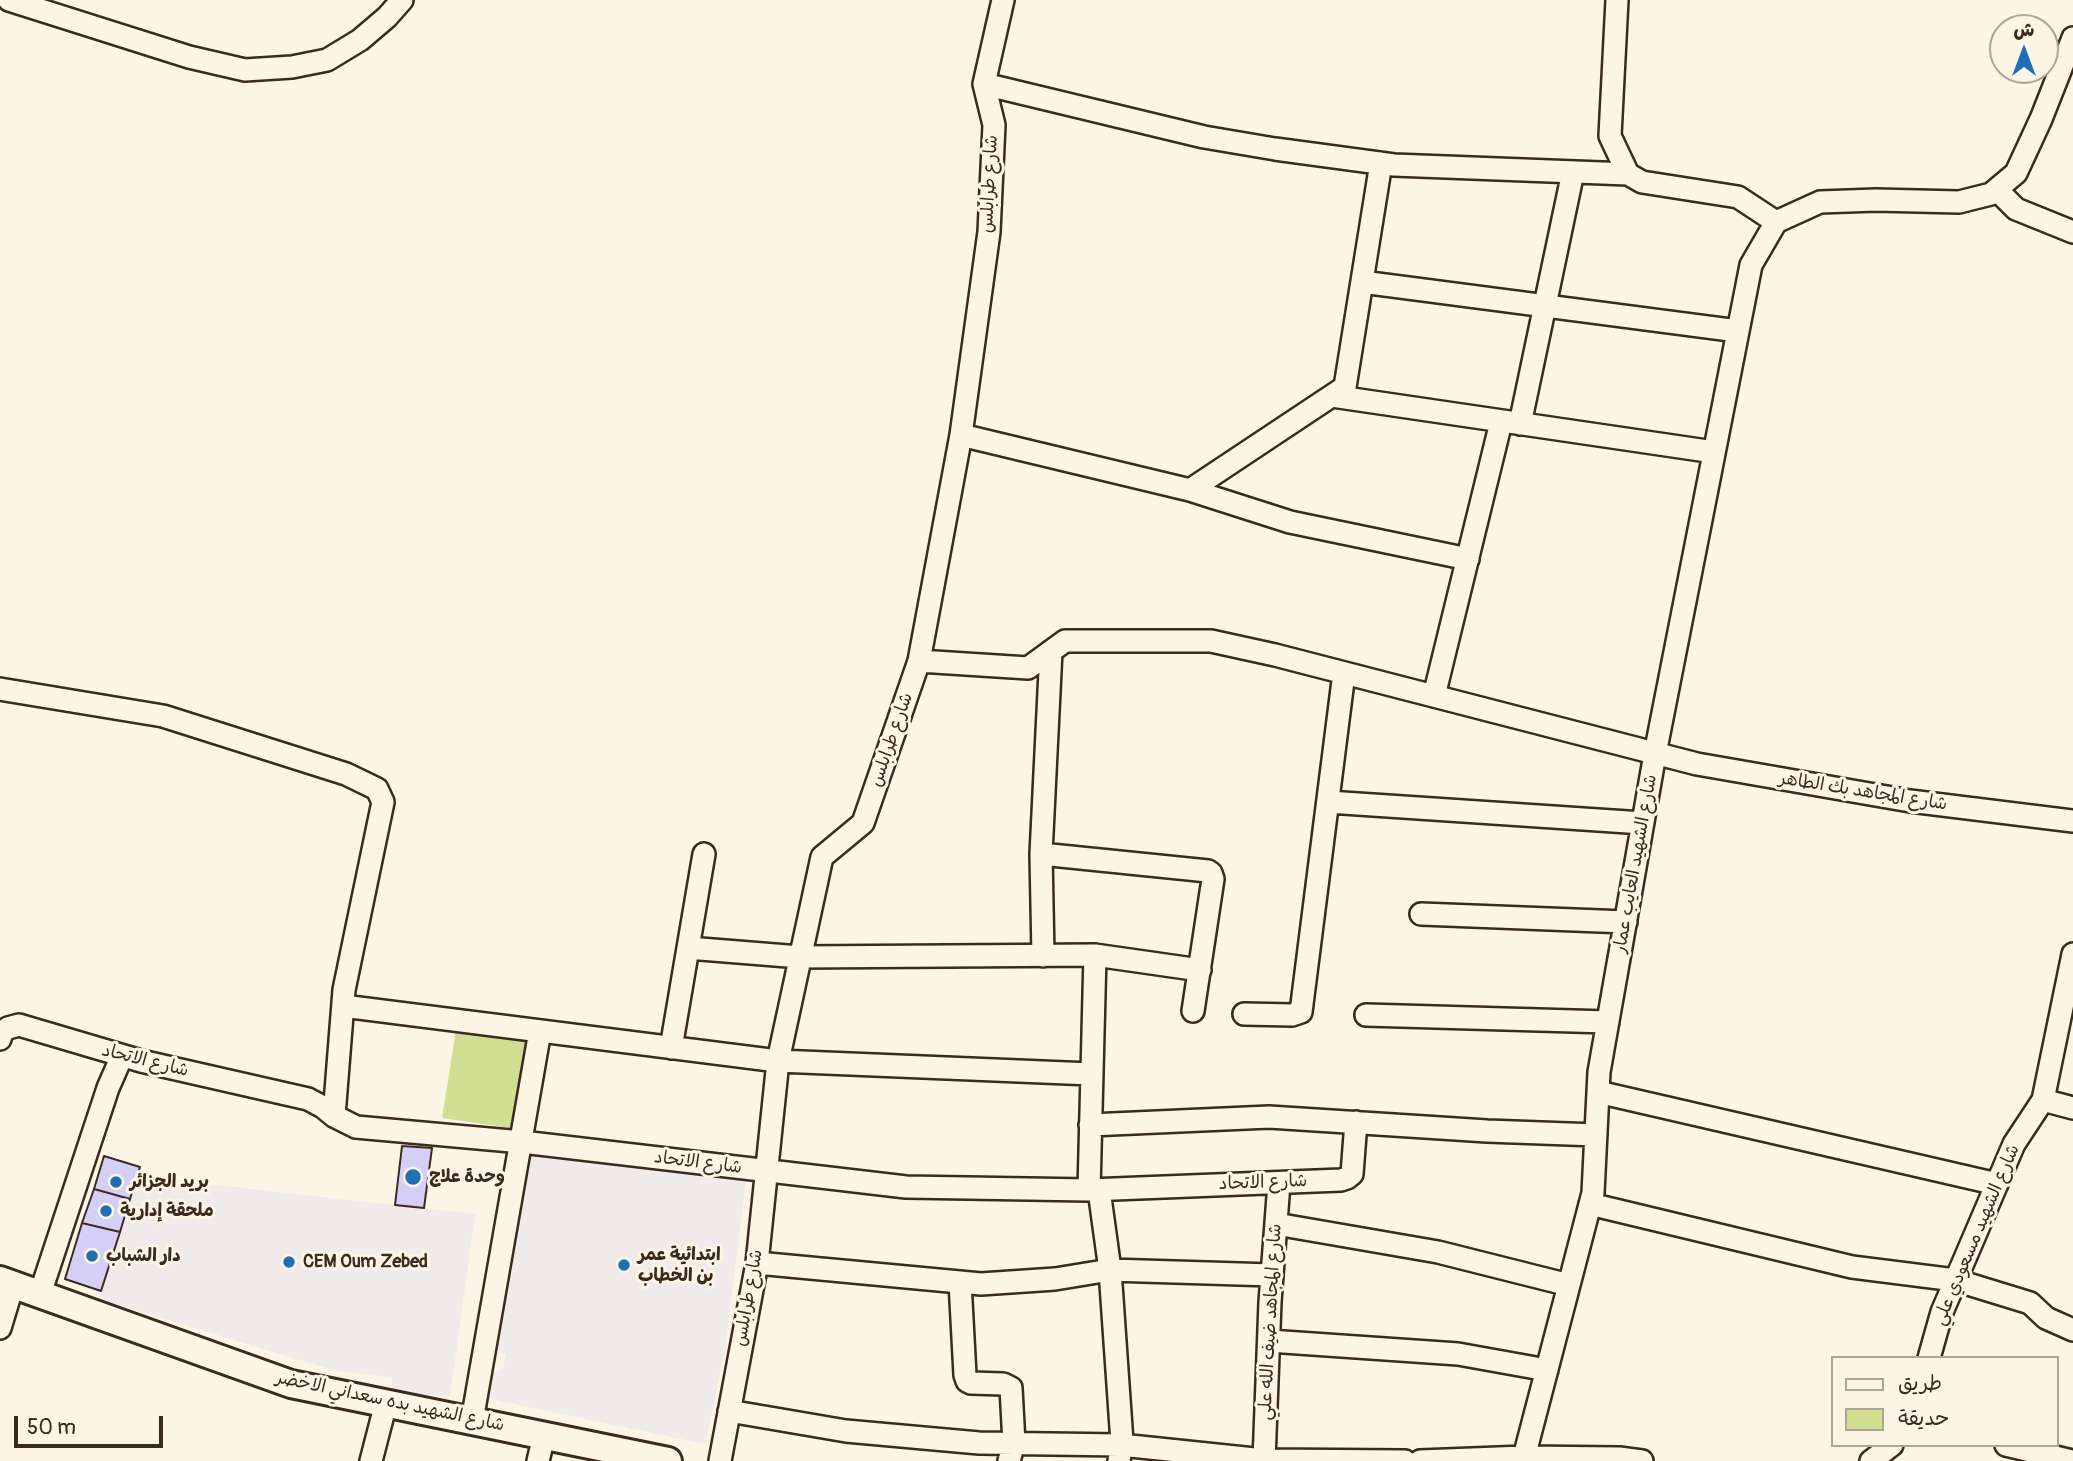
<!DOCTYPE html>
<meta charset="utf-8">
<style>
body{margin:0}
#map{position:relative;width:2073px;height:1461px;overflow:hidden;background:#fcf5e5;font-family:Pangolin,"Playpen Sans Arabic",sans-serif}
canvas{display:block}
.legend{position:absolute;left:1831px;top:1356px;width:228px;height:91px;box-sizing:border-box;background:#fcf5e5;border:2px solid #afa495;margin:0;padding:9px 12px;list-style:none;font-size:21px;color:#3b2a1e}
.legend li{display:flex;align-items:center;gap:14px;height:35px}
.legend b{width:35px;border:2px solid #afa495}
.north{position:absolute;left:1989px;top:14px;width:70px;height:70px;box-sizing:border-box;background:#fcf5e5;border:2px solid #afa495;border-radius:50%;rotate:0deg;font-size:19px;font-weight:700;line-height:28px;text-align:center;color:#3b2a1e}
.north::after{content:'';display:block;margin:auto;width:24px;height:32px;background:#1f6fb2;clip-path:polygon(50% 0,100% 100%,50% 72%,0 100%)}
.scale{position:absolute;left:14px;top:1416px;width:149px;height:32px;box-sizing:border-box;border:4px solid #3b2a1e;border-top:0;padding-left:9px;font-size:21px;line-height:24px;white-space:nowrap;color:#3b2a1e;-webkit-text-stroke:5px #fcf5e5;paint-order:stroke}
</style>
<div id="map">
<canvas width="2073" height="1461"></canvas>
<ul class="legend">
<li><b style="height:9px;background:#fcf5e5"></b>طريق</li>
<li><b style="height:19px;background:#d2de91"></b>حديقة</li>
</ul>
<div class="north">ش</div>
<div class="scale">50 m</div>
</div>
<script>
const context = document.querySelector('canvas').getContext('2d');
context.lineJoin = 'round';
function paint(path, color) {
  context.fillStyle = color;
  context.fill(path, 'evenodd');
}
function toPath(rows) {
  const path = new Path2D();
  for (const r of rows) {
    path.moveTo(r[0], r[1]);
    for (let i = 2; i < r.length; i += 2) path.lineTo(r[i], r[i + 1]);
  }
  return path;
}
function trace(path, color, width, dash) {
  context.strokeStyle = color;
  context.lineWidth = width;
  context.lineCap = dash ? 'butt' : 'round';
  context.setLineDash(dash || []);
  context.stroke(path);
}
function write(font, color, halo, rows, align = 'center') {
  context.font = font + ' Pangolin,"Playpen Sans Arabic",sans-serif';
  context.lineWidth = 6;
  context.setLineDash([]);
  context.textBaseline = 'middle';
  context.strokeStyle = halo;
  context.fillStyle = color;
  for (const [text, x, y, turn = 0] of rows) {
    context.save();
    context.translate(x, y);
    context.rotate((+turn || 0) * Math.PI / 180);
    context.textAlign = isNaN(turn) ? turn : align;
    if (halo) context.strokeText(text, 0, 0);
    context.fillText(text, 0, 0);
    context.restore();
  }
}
paint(toPath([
 [532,1153,746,1181,725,1350,705,1444,490,1399,494,1372,503,1369,506,1355,497,1350],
 [137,1176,475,1214,450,1397,392,1391,392,1377,336,1371,99,1299]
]), '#f0eaea');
paint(toPath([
 [456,1030,530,1038,517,1129,442,1118]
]), '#d2de91');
const building = toPath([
 [402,1146,432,1148,424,1208,395,1205,402,1146],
 [104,1156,140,1167,130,1199,94,1189,104,1156],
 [94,1189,130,1199,120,1232,82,1223,94,1189],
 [82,1223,120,1232,101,1291,65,1279,82,1223]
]);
paint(building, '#d5cff7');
trace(building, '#3b2a1e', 2);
const minor = toPath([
 [9,0,189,57,245,70,292,67,327,60,360,40,387,17,402,0],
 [1617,0,1610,136,1628,174,1642,182,1738,197,1776,222],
 [984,84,1204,137,1275,149,1394,165,1628,174],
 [1997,190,2016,209,2073,232],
 [1362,282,1738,331],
 [1332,396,1714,452],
 [1520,424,1573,172],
 [961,435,1190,490,1290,522,1468,559],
 [1190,490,1345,387,1381,163],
 [919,661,1028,668,1065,641,1211,641,1275,655,1697,764,1910,801,2073,821],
 [0,689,163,716,346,774,377,789,383,802,344,990,334,1116],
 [1434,696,1501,422],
 [1328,802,1643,823],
 [1041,854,1208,871,1211,873,1213,879,1193,1011],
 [1421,914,1626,922],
 [688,948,800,957,1095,955,1200,970],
 [1043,956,1041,854,1051,651],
 [343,1006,778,1061,1091,1074],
 [1244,1014,1292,1015,1301,1012,1344,673],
 [1366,1015,1608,1022],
 [0,1039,2,1032,8,1028,19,1025,141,1061,308,1099,323,1107,334,1116,356,1127,522,1142,906,1187,1089,1190,1341,1180,1347,1178,1352,1174,1356,1122],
 [671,1048,704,854],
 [1598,1092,1997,1184],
 [2043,1100,2073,1108],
 [1090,1125,1269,1117,1487,1131,1596,1135],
 [1089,1190,1095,955],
 [1099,1190,1110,1270,1122,1442,1119,1461],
 [1590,1204,1852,1267,1955,1280,2030,1303,2046,1318,2073,1330],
 [1276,1224,1438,1252,1569,1285],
 [757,1263,981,1284,1055,1279,1110,1270,1272,1275],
 [960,1282,965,1375,967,1381,971,1383,1003,1384,1011,1388,1014,1443,1009,1461],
 [40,1294,108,1088,122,1056],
 [0,1328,13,1285],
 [1269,1341,1458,1354,1547,1370],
 [1929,1358,1942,1312,2014,1144,2043,1100,2073,954],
 [729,1411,846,1431,979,1443,1121,1445,1264,1460,1405,1461],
 [472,1421,540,1031],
 [2006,1445,2072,1461],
 [371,1461,386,1403],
 [538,1461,544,1436],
 [720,1461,757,1263,778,1061,822,857,863,823,919,661,961,435,989,232,994,125,984,84,1003,0],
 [1264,1461,1270,1302,1279,1183],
 [1420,1461,1524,1457,1619,1458,1642,1461],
 [1523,1461,1593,1193,1599,1072,1655,754,1751,265,1776,222,1820,202,1876,200,1959,202,1991,194,2016,173,2041,119,2073,38],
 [1871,1461,1892,1445]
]);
const major = toPath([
 [0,1280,291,1384,668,1461]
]);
trace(minor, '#3b2a1e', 26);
trace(major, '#3b2a1e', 32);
trace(minor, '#fcf5e5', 21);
trace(major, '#fcf5e5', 26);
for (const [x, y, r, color] of [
 [413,1177,9,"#1f6fb2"],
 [116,1182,7,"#1f6fb2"],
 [106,1211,7,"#1f6fb2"],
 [92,1256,7,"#1f6fb2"],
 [289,1262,7,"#1f6fb2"],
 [624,1265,7,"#1f6fb2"]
]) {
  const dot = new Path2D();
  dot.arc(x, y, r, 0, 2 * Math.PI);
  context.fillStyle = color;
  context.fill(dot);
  trace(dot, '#fcf5e5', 2.5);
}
write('18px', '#3b2a1e', '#fcf5e5', [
 ["شارع طرابلس",990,184,-87],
 ["شارع طرابلس",892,740,-71],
 ["شارع المجاهد بك الطاهر",1863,792,9],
 ["شارع الشهيد العايب عمار",1636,864,-80],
 ["شارع الاتحاد",145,1061,14],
 ["شارع الاتحاد",698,1163,7],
 ["شارع الاتحاد",1263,1183,-2],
 ["شارع الشهيد مسعودي علي",1977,1235,-67],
 ["شارع طرابلس",749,1298,-80],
 ["شارع المجاهد ضيف الله علي",1271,1322,-87],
 ["شارع الشهيد بده سعداني الاخضر",390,1402,12]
]);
write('bold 18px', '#3b2a1e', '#fcf5e5', [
 ["وحدة علاج",429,1177],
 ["بريد الجزائر",130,1182],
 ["ملحقة إدارية",120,1211],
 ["ابتدائية عمر",638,1255],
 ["بن الخطاب",638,1276],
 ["دار الشباب",106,1256],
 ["CEM Oum Zebed",303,1262]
], 'left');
</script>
